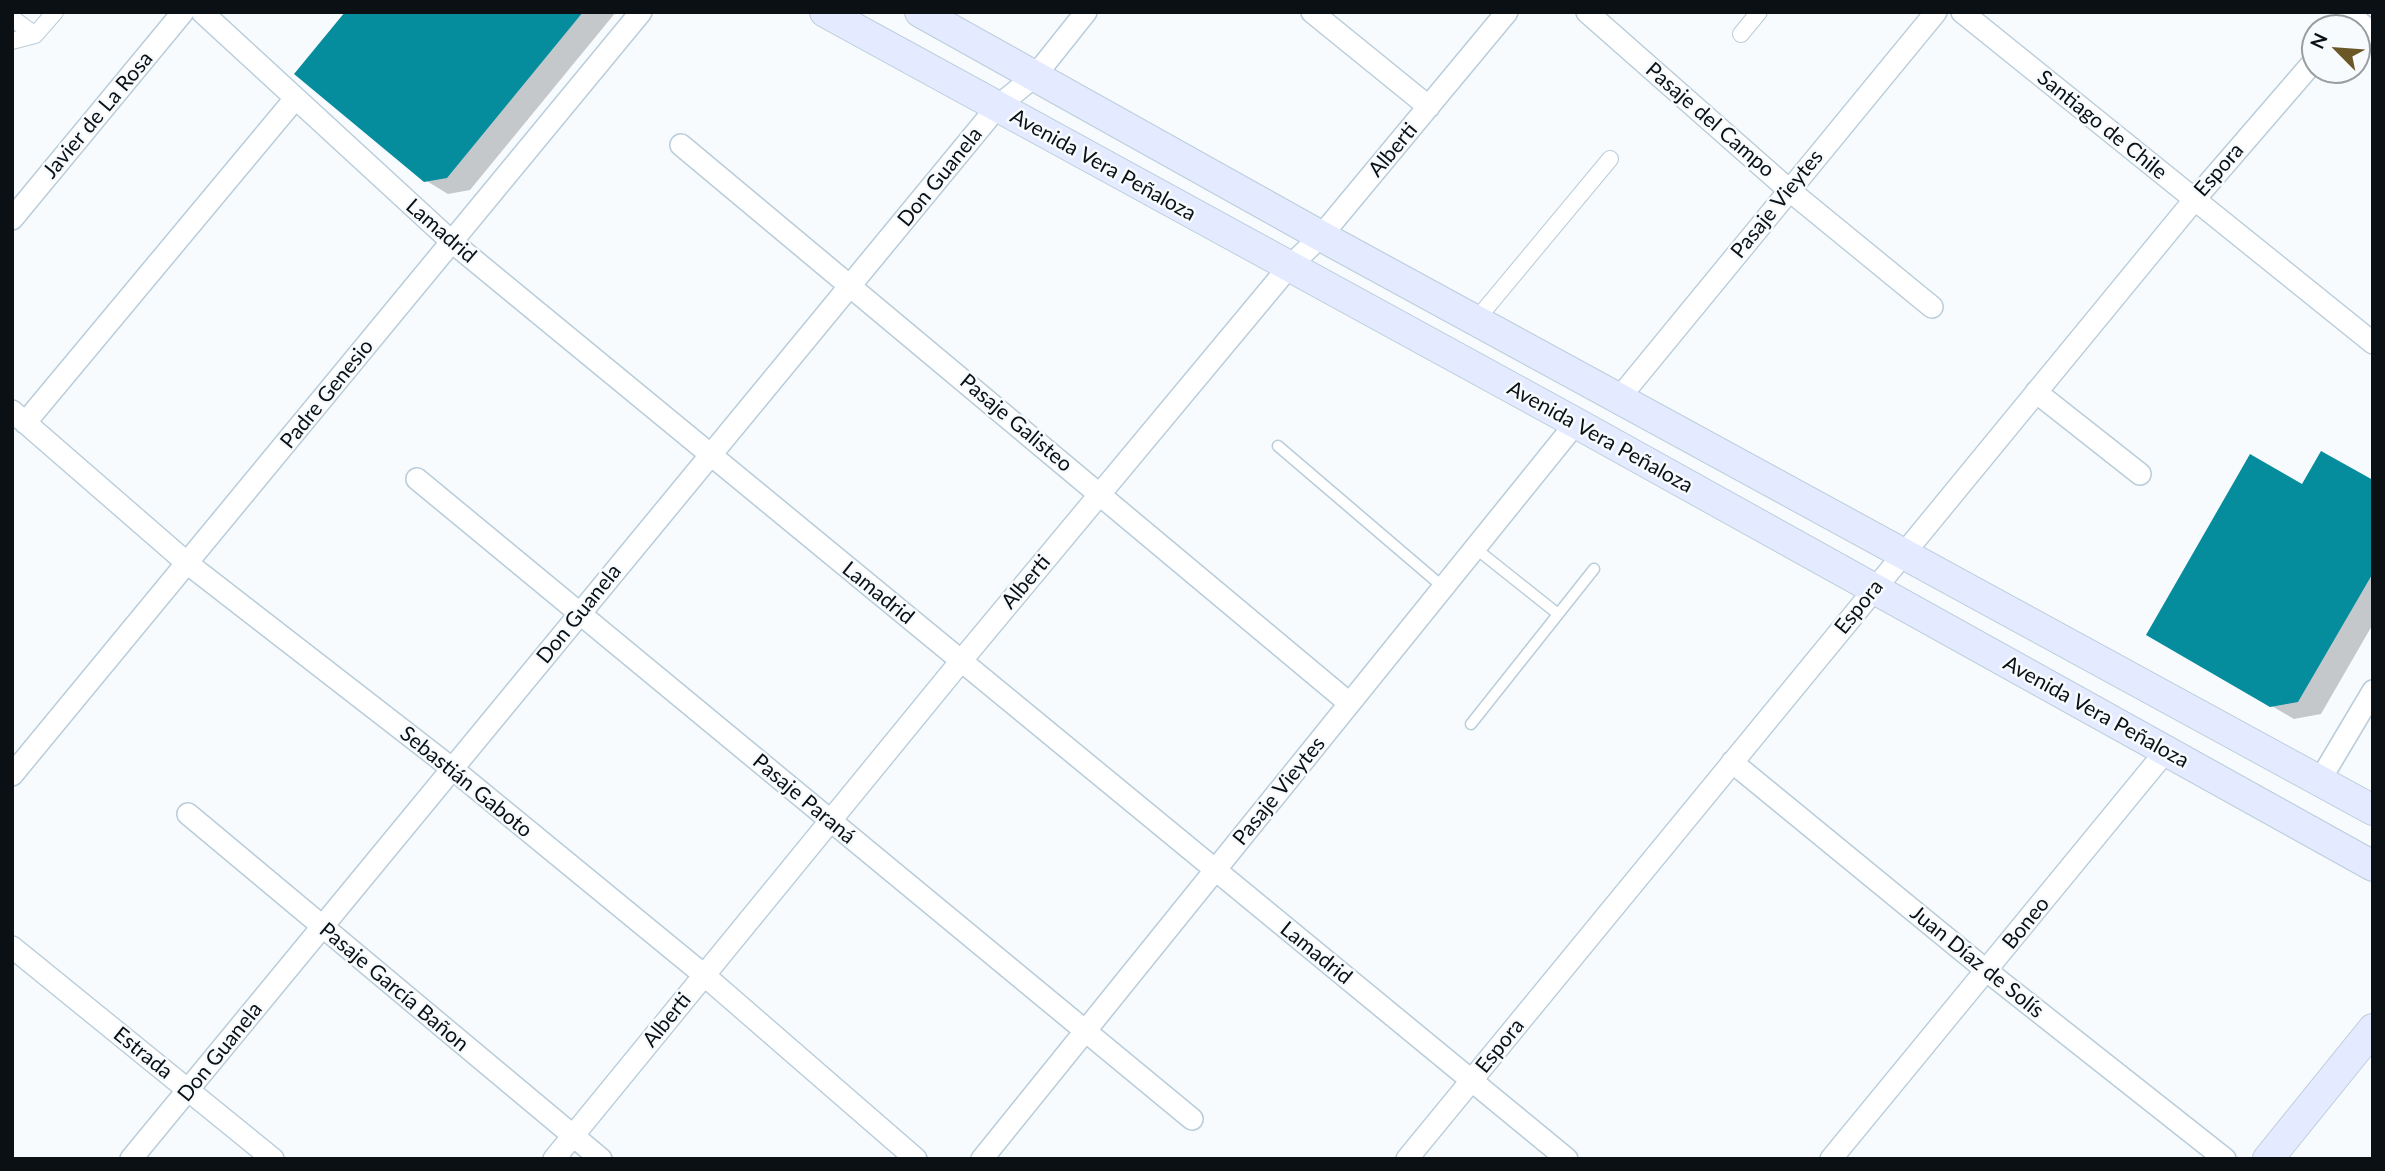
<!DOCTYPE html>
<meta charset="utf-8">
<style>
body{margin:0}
#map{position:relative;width:2385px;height:1171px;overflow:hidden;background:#f7fbfe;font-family:Lato,sans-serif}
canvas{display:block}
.frame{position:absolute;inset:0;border:14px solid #0a1014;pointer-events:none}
.north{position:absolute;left:2301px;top:14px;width:70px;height:70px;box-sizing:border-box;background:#f7fbfe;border:2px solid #989da0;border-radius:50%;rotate:295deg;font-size:19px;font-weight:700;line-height:28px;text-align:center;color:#0a1014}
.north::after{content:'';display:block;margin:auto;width:24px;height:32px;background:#6c5827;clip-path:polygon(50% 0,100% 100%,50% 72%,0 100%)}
</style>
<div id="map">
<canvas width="2385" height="1171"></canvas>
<div class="frame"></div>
<div class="north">N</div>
</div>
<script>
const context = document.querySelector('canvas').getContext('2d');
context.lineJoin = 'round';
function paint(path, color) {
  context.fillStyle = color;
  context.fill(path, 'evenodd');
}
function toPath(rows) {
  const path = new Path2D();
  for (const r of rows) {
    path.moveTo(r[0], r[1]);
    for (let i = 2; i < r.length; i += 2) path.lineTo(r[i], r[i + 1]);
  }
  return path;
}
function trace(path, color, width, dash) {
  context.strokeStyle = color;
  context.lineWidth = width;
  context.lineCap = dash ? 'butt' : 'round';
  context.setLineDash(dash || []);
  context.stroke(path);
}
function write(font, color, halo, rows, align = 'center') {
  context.font = font + ' Lato,sans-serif';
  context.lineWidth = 5;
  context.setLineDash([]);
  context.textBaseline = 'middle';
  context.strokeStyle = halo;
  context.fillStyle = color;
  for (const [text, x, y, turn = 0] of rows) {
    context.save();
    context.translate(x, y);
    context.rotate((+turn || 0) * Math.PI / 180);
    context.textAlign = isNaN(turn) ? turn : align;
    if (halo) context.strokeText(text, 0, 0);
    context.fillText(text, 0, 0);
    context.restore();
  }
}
paint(toPath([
 [347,12,616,12,470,190,448,194,425,180],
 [2373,482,2373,624,2321,714,2294,719,2148,634,2303,486]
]), '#0003');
paint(toPath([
 [345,12,583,12,447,178,424,182,294,74],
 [2321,451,2373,480,2373,573,2298,702,2270,707,2146,635,2250,454,2302,484]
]), '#058d9e');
const service = toPath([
 [1278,446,1443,587],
 [1475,548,1558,614],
 [1471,724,1594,569]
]);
const pedestrian = toPath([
 [12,18,35,35],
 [1741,34,1759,12],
 [12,41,35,35,55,12],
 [1477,319,1610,159]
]);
const minor = toPath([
 [202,12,452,242,1567,1159],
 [1312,12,1429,107],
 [1587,12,1789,190,1932,307],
 [1962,12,2373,343],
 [2347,12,2373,34],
 [681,145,1349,703],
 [12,219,183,12],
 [2036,392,2140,474],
 [1620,397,1936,12],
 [12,411,187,563,454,770,704,975,916,1159],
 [25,423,294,100],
 [417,479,1192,1119],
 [1732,762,1987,971,2225,1159],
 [12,775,641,12],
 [2320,780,2373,691],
 [188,814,601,1159],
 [12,947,273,1159],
 [131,1159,998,106,1035,76,1086,12],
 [554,1159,961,661,1288,268,1321,236,1507,12],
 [982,1159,1576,423],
 [1407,1159,2195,199,2315,60],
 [1831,1159,2166,751]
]);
const secondary = toPath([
 [825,12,1576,423,2373,866],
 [920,12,1321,236,2373,810],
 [2268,1159,2373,1029]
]);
trace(service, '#bacdda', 13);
trace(pedestrian, '#bacdda', 18);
trace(minor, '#bacdda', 24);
trace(secondary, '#bacdda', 32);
trace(service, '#fff', 10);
trace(pedestrian, '#fff', 16);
trace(minor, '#fff', 21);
trace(secondary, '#e4eaff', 30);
write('21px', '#0a1014', '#f7fbfe', [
 ["Javier de La Rosa",98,115,-50],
 ["Pasaje del Campo",1710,120,41],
 ["Santiago de Chile",2102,125,39],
 ["Alberti",1393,150,-50],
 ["Avenida Vera Peñaloza",1103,165,29],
 ["Espora",2219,170,-49],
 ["Don Guanela",940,177,-51],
 ["Pasaje Vieytes",1777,204,-51],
 ["Lamadrid",441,231,41],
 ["Padre Genesio",327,394,-51],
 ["Pasaje Galisteo",1016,423,40],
 ["Avenida Vera Peñaloza",1600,437,29],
 ["Alberti",1026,582,-50],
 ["Lamadrid",878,593,39],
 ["Espora",1859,607,-51],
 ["Don Guanela",579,614,-51],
 ["Avenida Vera Peñaloza",2096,712,29],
 ["Sebastián Gaboto",466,782,39],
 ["Pasaje Vieytes",1279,791,-51],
 ["Pasaje Paraná",804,799,40],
 ["Boneo",2026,923,-51],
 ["Lamadrid",1316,953,39],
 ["Juan Díaz de Solís",1977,962,39],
 ["Pasaje García Bañon",394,987,40],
 ["Alberti",667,1020,-51],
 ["Espora",1500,1046,-51],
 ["Don Guanela",220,1052,-51],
 ["Estrada",143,1053,39]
]);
</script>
